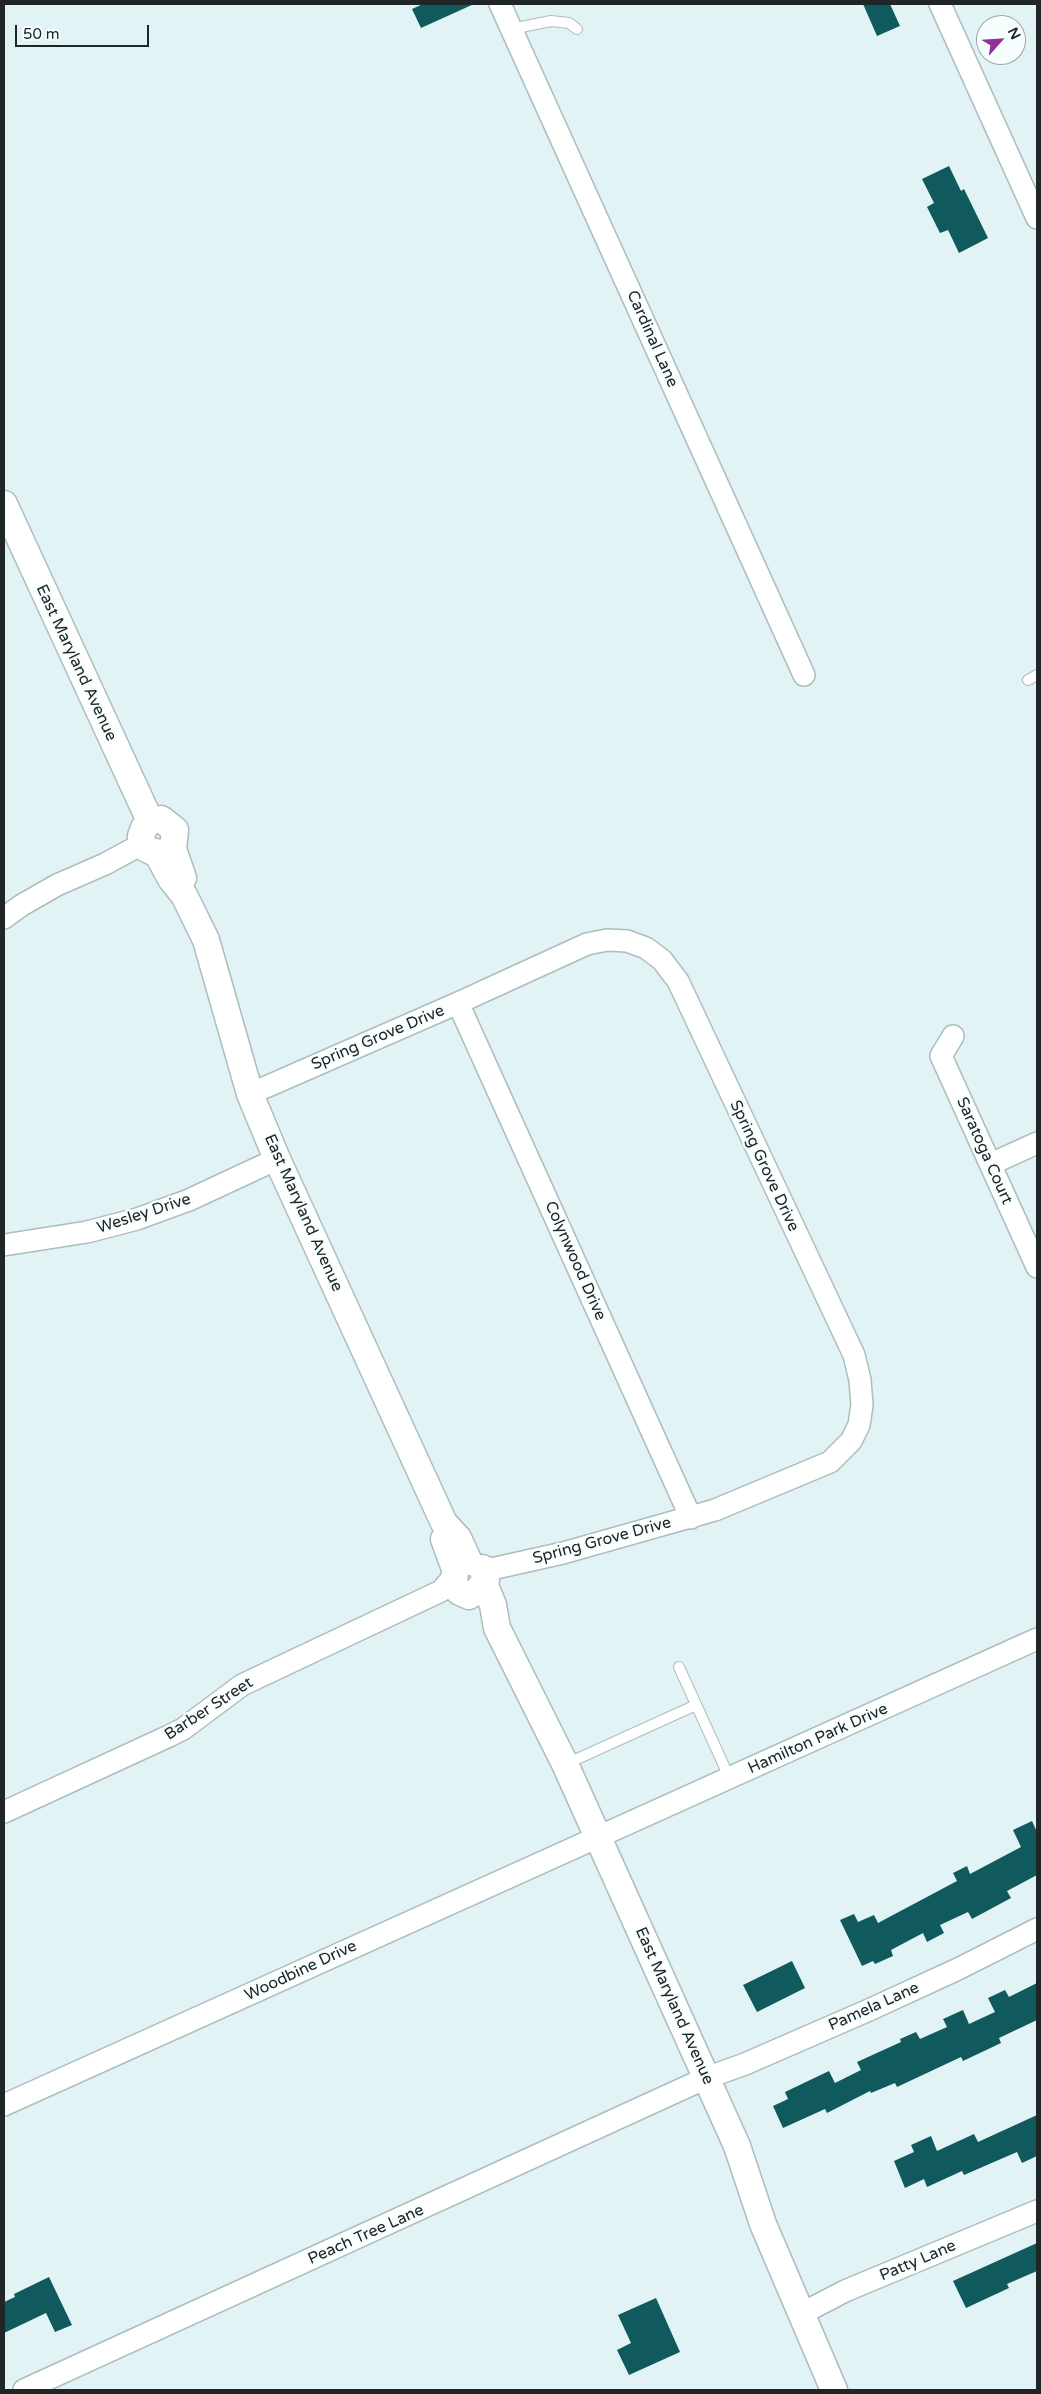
<!DOCTYPE html>
<style>
body{margin:0}
#map{position:relative;width:1041px;height:2394px;overflow:hidden;background:#e1f3f4;font-family:"Varela Round",sans-serif}
canvas{display:block}
.frame{position:absolute;inset:0;border:5px solid #202627;pointer-events:none}
.north{position:absolute;left:976px;top:15px;width:50px;height:50px;box-sizing:border-box;background:#f6fefe;border:1px solid #a0a8a8;border-radius:50%;rotate:64deg;font-size:14px;font-weight:700;line-height:20px;text-align:center;color:#202627}
.north::after{content:'';display:block;margin:auto;width:18px;height:22px;background:#923199;clip-path:polygon(50% 0,100% 100%,50% 72%,0 100%)}
.scale{position:absolute;left:15px;top:25px;width:134px;height:22px;box-sizing:border-box;border:2px solid #202627;border-top:0;padding-left:6px;font-size:15px;line-height:18px;white-space:nowrap;color:#202627;-webkit-text-stroke:4px #f6fefe;paint-order:stroke}
</style>
<div id="map">
<canvas width="1041" height="2394"></canvas>
<div class="frame"></div>
<div class="north">N</div>
<div class="scale">50 m</div>
</div>
<script>
const context = document.querySelector('canvas').getContext('2d');
context.lineJoin = 'round';
function paint(path, color) {
  context.fillStyle = color;
  context.fill(path, 'evenodd');
}
function toPath(rows) {
  const path = new Path2D();
  for (const r of rows) {
    path.moveTo(r[0], r[1]);
    for (let i = 2; i < r.length; i += 2) path.lineTo(r[i], r[i + 1]);
  }
  return path;
}
function trace(path, color, width, dash) {
  context.strokeStyle = color;
  context.lineWidth = width;
  context.lineCap = dash ? 'butt' : 'round';
  context.setLineDash(dash || []);
  context.stroke(path);
}
function write(font, color, halo, rows, align = 'center') {
  context.font = font + ' "Varela Round",sans-serif';
  context.lineWidth = 5;
  context.setLineDash([]);
  context.textBaseline = 'middle';
  context.strokeStyle = halo;
  context.fillStyle = color;
  for (const [text, x, y, turn = 0] of rows) {
    context.save();
    context.translate(x, y);
    context.rotate((+turn || 0) * Math.PI / 180);
    context.textAlign = isNaN(turn) ? turn : align;
    if (halo) context.strokeText(text, 0, 0);
    context.fillText(text, 0, 0);
    context.restore();
  }
}
paint(toPath([
 [423,4,474,4,421,28,412,9],
 [863,4,890,4,900,26,877,36],
 [949,166,961,191,964,189,988,238,959,253,948,230,940,233,927,207,934,203,922,179],
 [1032,1821,1037,1832,1037,1875,1007,1891,1011,1898,972,1919,968,1912,940,1925,944,1933,927,1942,923,1933,891,1950,893,1956,875,1964,873,1961,862,1966,840,1920,854,1914,858,1922,874,1915,878,1923,957,1881,953,1873,967,1866,970,1874,1021,1847,1013,1830],
 [792,1961,805,1988,757,2012,743,1985],
 [1037,1983,1037,2020,999,2038,1001,2043,963,2061,961,2057,897,2087,895,2083,871,2093,870,2091,827,2113,825,2109,783,2128,773,2106,788,2099,785,2092,829,2071,835,2083,861,2070,857,2062,901,2042,900,2039,916,2032,920,2039,947,2027,943,2019,963,2010,969,2024,995,2012,988,1998,1005,1990,1009,1997],
 [1037,2115,1037,2156,1022,2163,1017,2152,964,2175,962,2171,927,2187,924,2179,905,2188,894,2161,914,2152,911,2145,931,2136,937,2151,974,2134,978,2142],
 [1037,2243,1037,2271,1007,2284,1009,2288,966,2308,953,2281],
 [49,2277,72,2325,55,2332,46,2313,4,2333,4,2302,15,2297,14,2294],
 [656,2298,680,2352,629,2375,617,2350,631,2343,618,2315]
]), '#10595c');
const service = toPath([
 [511,29,551,21,569,23,577,29],
 [1028,680,1037,675],
 [679,1667,730,1779],
 [566,1764,696,1705]
]);
const minor = toPath([
 [500,4,804,675],
 [940,4,1037,218],
 [4,918,22,905,57,885,105,864,142,844],
 [458,1003,691,1518],
 [953,1036,941,1056,1037,1267],
 [250,1094,458,1003,587,944,607,940,627,941,646,948,662,960,678,981,854,1355,860,1380,862,1405,859,1425,851,1441,830,1462,715,1510,563,1553,496,1568,483,1569],
 [991,1164,1037,1143],
 [4,1245,87,1232,137,1219,189,1200,277,1159],
 [4,1812,169,1736,183,1729,242,1685,441,1591,453,1577],
 [4,2105,1037,1639],
 [801,2314,845,2291,1037,2211],
 [24,2390,706,2078,745,2064,869,2010,958,1969,1037,1929]
]);
const tertiary = toPath([
 [4,504,150,821],
 [172,849,165,853,153,852,145,848,141,842,141,836,144,828,150,821,161,819,175,830,173,849,183,878],
 [157,853,171,879,184,895,206,940,250,1094,277,1159,444,1523,458,1538,469,1562],
 [444,1539,455,1569,454,1587,460,1592,469,1596,478,1590,486,1580,482,1568],
 [484,1583,493,1605,497,1628,565,1764,737,2146,763,2224,834,2390]
]);
trace(service, '#acbdbe', 12);
trace(minor, '#acbdbe', 24);
trace(tertiary, '#acbdbe', 29);
trace(service, '#fff', 10);
trace(minor, '#fff', 21);
trace(tertiary, '#fff', 26);
write('16px', '#202627', '#f6fefe', [
 ["Cardinal Lane",652,339,66],
 ["East Maryland Avenue",76,663,65],
 ["Spring Grove Drive",378,1038,-23],
 ["Saratoga Court",984,1151,66],
 ["Spring Grove Drive",764,1166,65],
 ["East Maryland Avenue",303,1213,66],
 ["Wesley Drive",144,1214,-18],
 ["Colynwood Drive",575,1261,66],
 ["Spring Grove Drive",602,1541,-15],
 ["Barber Street",209,1709,-33],
 ["Hamilton Park Drive",818,1739,-24],
 ["Woodbine Drive",301,1971,-25],
 ["East Maryland Avenue",674,2006,66],
 ["Pamela Lane",874,2007,-24],
 ["Peach Tree Lane",366,2235,-24],
 ["Patty Lane",918,2261,-23]
]);
</script>
